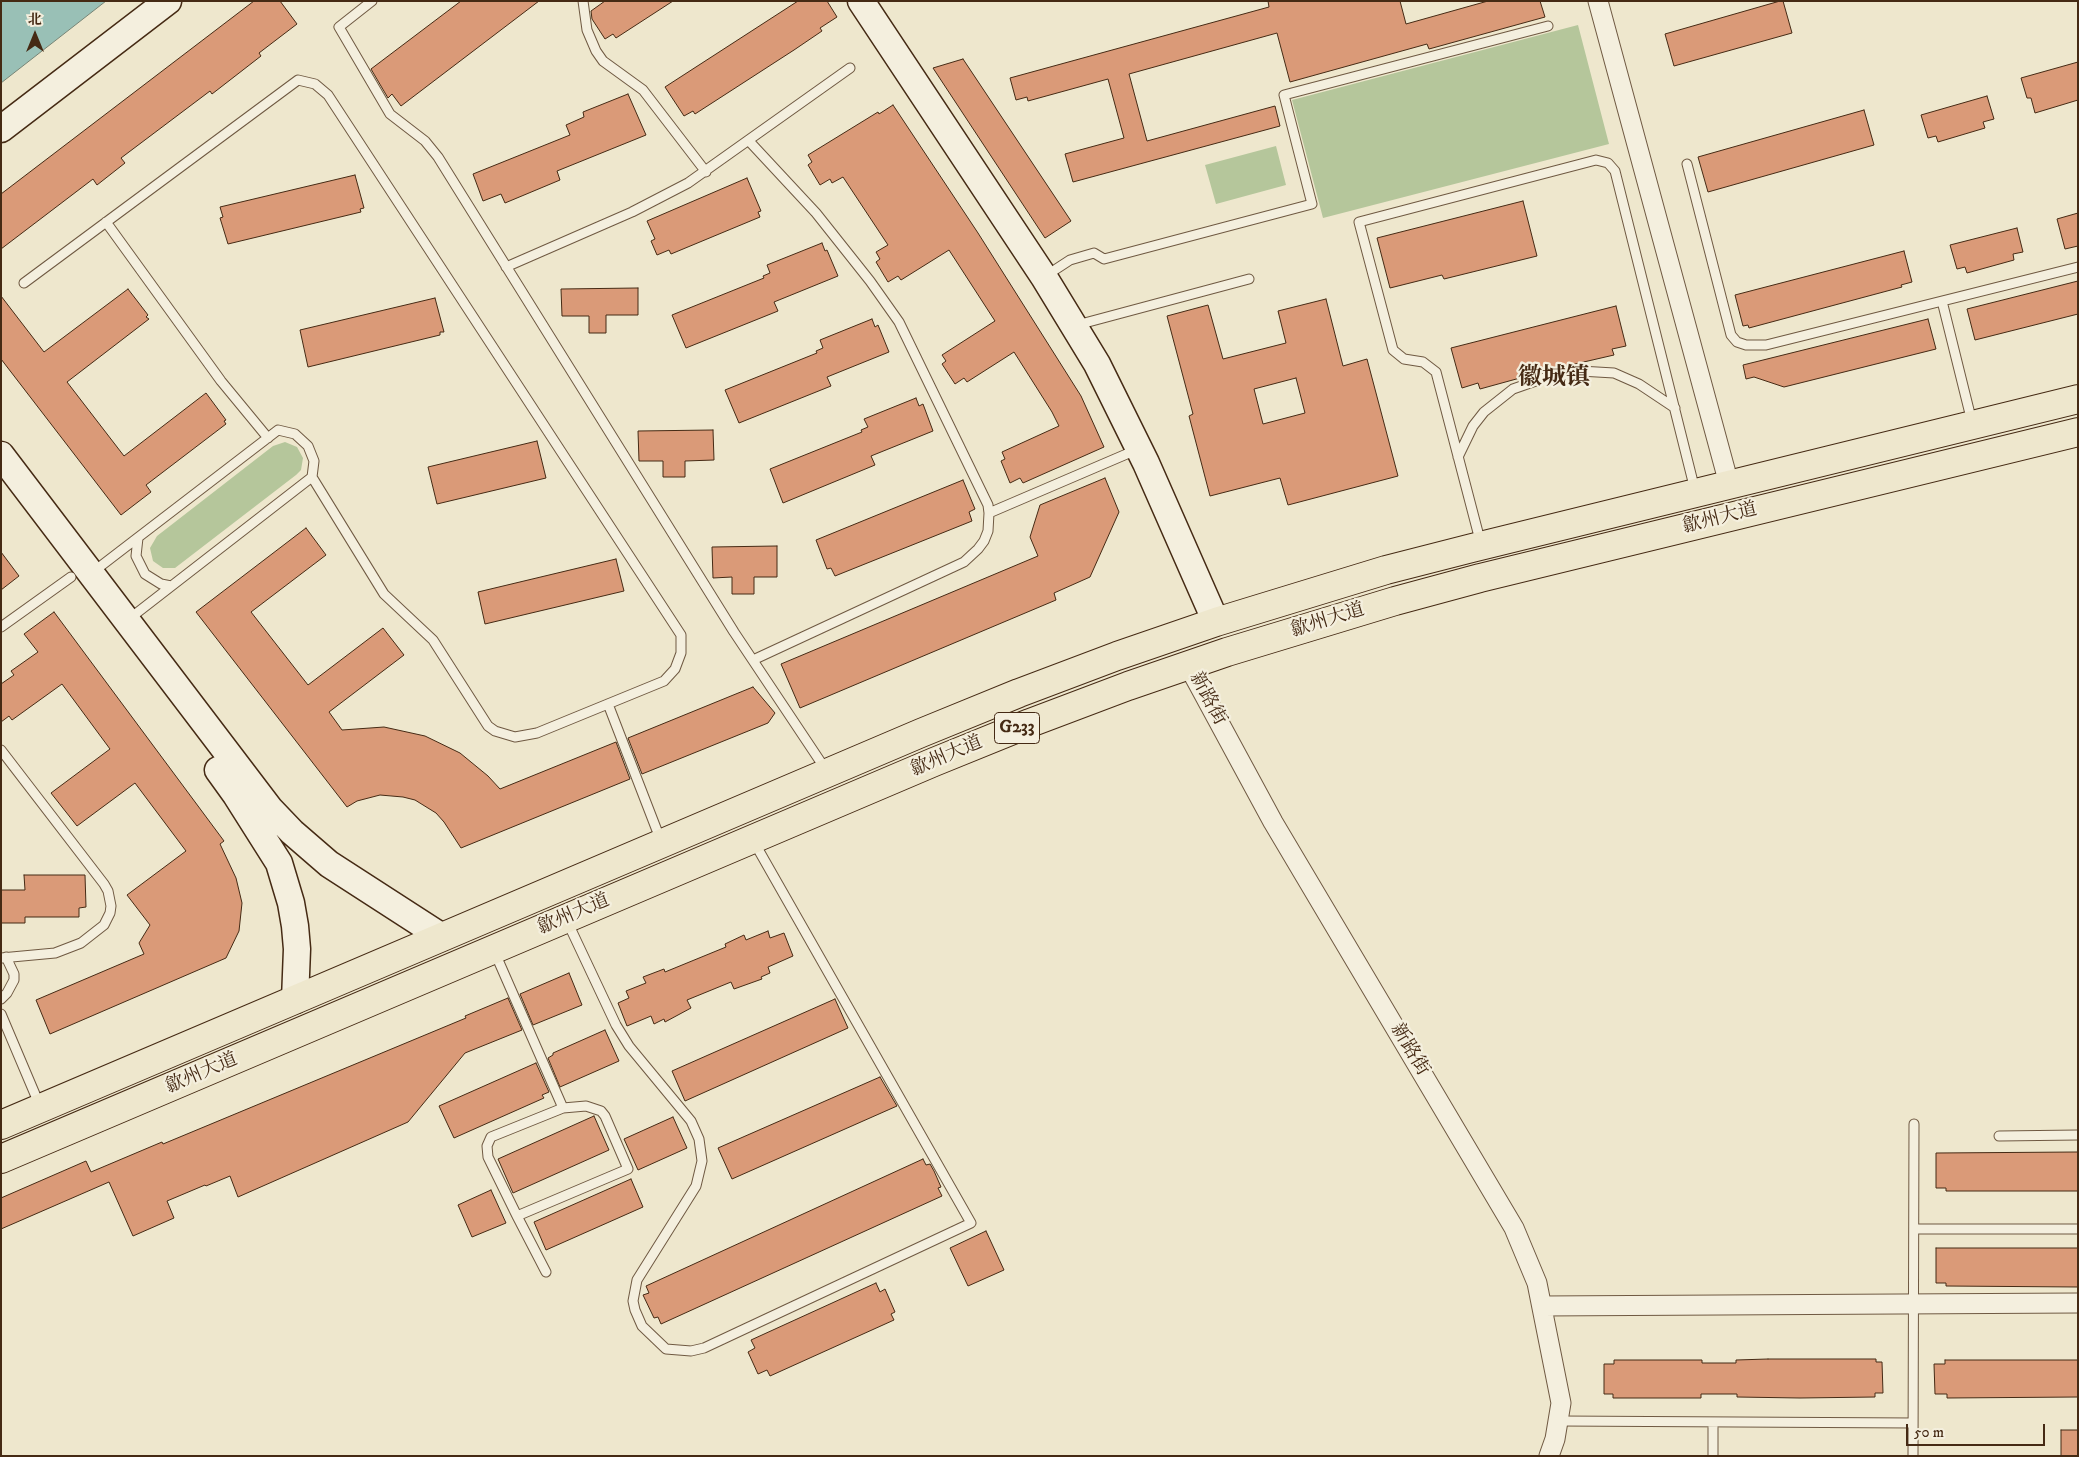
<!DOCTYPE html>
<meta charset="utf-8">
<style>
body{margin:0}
#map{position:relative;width:2079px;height:1457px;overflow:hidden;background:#eee7cd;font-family:"IM FELL DW Pica","Noto Serif SC",serif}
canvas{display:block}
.frame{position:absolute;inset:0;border:2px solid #452a14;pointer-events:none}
.north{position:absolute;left:10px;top:10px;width:50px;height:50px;-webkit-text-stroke:4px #f4efde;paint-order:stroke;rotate:0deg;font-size:14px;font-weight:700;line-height:20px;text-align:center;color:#452a14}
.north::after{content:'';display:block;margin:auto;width:18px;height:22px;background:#452a14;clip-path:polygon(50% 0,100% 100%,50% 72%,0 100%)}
.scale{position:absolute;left:1906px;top:1424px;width:139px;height:22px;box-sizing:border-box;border:2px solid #452a14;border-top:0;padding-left:6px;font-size:15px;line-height:18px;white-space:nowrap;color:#452a14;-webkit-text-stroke:4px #f4efde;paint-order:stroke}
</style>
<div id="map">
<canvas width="2079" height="1457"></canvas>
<div class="frame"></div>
<div class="north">北</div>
<div class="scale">50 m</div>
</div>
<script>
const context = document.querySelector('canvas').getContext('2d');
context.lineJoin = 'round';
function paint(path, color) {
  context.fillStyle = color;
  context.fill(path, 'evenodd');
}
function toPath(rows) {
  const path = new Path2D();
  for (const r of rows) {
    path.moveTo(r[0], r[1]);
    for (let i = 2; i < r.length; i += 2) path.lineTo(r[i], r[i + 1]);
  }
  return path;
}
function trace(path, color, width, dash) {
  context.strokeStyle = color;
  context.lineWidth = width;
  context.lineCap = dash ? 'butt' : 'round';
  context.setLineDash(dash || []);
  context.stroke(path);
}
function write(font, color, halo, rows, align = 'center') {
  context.font = font + ' "IM FELL DW Pica","Noto Serif SC",serif';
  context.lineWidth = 4.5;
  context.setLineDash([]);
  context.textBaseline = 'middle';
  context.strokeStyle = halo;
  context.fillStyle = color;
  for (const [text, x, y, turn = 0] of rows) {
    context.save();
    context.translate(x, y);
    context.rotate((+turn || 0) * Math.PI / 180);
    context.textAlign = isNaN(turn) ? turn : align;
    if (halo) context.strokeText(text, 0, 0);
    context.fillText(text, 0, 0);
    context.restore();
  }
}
paint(toPath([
 [1578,25,1609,144,1323,218,1292,100],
 [1276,146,1286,185,1216,204,1205,165],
 [285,442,297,447,303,458,301,470,296,475,175,568,163,568,153,561,150,548,157,536,273,446]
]), '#b5c69b');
const water = toPath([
 [1,1,106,1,1,83,1,1]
]);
paint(water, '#99c0b6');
trace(water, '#778475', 1);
const building = toPath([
 [254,1,280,1,297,24,259,53,261,56,212,94,210,91,121,158,125,163,97,185,93,179,1,249,1,194,254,1],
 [461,1,539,1,401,106,392,94,388,98,371,69,461,1],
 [605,1,673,1,616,38,613,34,605,39,592,19,591,11,605,1],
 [798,1,827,1,837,17,820,28,822,31,794,50,695,114,693,111,684,116,665,87,798,1],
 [1268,1,1400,1,1406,24,1488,1,1540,1,1545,17,1429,49,1427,44,1290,82,1277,33,1129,74,1147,141,1275,106,1280,126,1073,182,1065,154,1124,138,1108,79,1028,101,1027,97,1016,100,1010,78,1269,7,1268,1],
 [1780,1,1783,1,1792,33,1674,66,1665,34,1780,1],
 [963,59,1071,221,1045,238,933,68,963,59],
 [2078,62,2078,100,2035,113,2031,98,2027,98,2021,78,2078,62],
 [628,94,646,135,557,171,560,180,505,203,501,194,483,201,473,174,570,135,566,125,584,117,583,112,628,94],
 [1987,96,1994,119,1983,122,1985,128,1938,142,1936,136,1928,138,1921,115,1987,96],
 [893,105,978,233,1081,396,1104,447,1023,483,1020,478,1010,483,1001,461,1005,459,1002,452,1059,426,1052,412,1014,352,967,382,964,378,955,384,942,364,946,361,942,355,995,321,949,250,901,280,898,276,888,282,876,262,880,259,876,252,888,245,843,177,832,183,830,179,820,185,808,165,812,162,808,155,878,112,879,114,893,105],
 [1864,110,1874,145,1708,192,1698,157,1864,110],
 [355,175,364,208,360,209,361,212,228,244,220,218,223,217,220,207,355,175],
 [747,178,761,211,758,212,760,217,671,254,669,250,657,255,651,241,655,239,647,221,747,178],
 [1523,201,1537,256,1444,279,1442,275,1390,288,1377,238,1523,201],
 [2078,213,2078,246,2065,249,2057,219,2078,213],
 [2017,228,2023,252,2013,254,2014,260,1967,273,1965,267,1957,269,1950,245,2017,228],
 [822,243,825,251,827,250,838,276,774,302,778,311,686,348,672,315,764,278,763,276,770,273,767,265,822,243],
 [1904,251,1912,282,1901,285,1902,287,1749,328,1748,325,1743,326,1735,295,1904,251],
 [2078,281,2078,314,1975,340,1967,309,2078,281],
 [638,288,638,315,606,315,606,333,589,333,589,316,562,316,561,289,638,288],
 [128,289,148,315,146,317,149,319,67,382,124,456,206,393,226,420,224,421,226,424,146,485,151,492,121,515,1,359,1,296,44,352,128,289],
 [435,298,444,332,440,332,440,335,308,367,300,330,435,298],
 [1326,299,1343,366,1367,359,1398,476,1288,505,1280,478,1210,496,1189,416,1193,414,1167,316,1208,305,1223,359,1286,343,1278,311,1326,299],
 [1296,378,1305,413,1263,424,1254,389,1296,378],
 [1616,306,1626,346,1612,349,1614,355,1549,370,1480,389,1478,383,1462,388,1451,348,1616,306],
 [872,319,875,327,878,325,889,352,827,377,831,386,739,423,725,390,817,353,816,351,823,348,820,340,872,319],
 [1928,319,1936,349,1784,387,1754,377,1746,379,1743,365,1928,319],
 [916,398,919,406,923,404,933,431,871,456,875,465,783,503,770,469,862,432,861,430,868,427,864,419,916,398],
 [713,430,714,460,685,461,685,477,663,477,663,461,639,461,638,431,713,430],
 [537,441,546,478,437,504,428,467,537,441],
 [1105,478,1119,512,1090,577,1054,593,1056,600,800,708,781,664,1038,556,1030,537,1040,505,1105,478],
 [963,480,975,509,969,512,972,521,835,576,831,568,827,569,816,540,963,480],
 [306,528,326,555,251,612,308,685,383,628,404,655,329,712,342,730,384,727,425,736,460,753,488,776,500,789,616,742,630,779,461,848,444,822,436,813,415,800,403,797,380,795,357,801,347,807,196,612,306,528],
 [777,546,777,577,754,577,754,594,732,594,732,577,713,578,712,547,777,546],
 [1,552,19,576,1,590,1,552],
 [616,559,624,591,485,624,478,592,616,559],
 [54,612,224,841,220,844,236,878,242,903,239,931,226,958,50,1034,36,1000,144,954,139,943,150,925,127,895,186,851,135,783,77,826,51,793,110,749,62,684,12,720,9,716,1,722,1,684,14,675,11,671,38,652,24,634,54,612],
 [753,687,775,713,768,723,642,774,628,738,753,687],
 [24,875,85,875,86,907,79,908,79,917,25,917,25,923,1,923,1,890,25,890,24,875],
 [768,931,770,938,784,933,793,956,768,967,770,973,761,977,762,979,734,989,731,982,687,1000,691,1008,665,1022,664,1019,654,1024,651,1016,627,1026,618,1003,629,998,626,991,646,983,643,977,664,969,665,972,726,947,725,944,744,935,746,940,768,931],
 [569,973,582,1005,533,1025,520,994,569,973],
 [508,998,522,1030,465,1053,408,1122,238,1197,230,1176,206,1186,205,1185,167,1201,174,1218,133,1236,109,1182,1,1229,1,1198,86,1161,91,1172,162,1142,163,1144,466,1018,465,1016,508,998],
 [835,999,848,1028,685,1101,672,1071,835,999],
 [605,1030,619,1061,560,1087,548,1058,553,1055,553,1053,605,1030],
 [536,1063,549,1092,542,1095,544,1098,454,1138,439,1106,536,1063],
 [880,1077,897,1106,732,1179,718,1148,880,1077],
 [594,1116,609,1150,513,1193,498,1159,594,1116],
 [673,1117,687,1148,638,1170,624,1139,673,1117],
 [2078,1152,2078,1191,1946,1191,1946,1188,1936,1188,1936,1153,2078,1152],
 [923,1159,926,1165,930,1164,934,1171,941,1187,938,1188,942,1196,661,1324,658,1317,654,1318,643,1295,649,1293,646,1286,923,1159],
 [631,1179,643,1207,546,1250,534,1222,631,1179],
 [491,1190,506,1223,472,1237,458,1205,491,1190],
 [986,1231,1004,1270,968,1286,950,1248,986,1231],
 [1936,1248,2078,1248,2078,1287,1946,1286,1946,1283,1936,1283,1936,1248],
 [876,1283,880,1292,885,1289,895,1312,891,1314,894,1320,770,1376,767,1370,758,1374,748,1352,755,1348,751,1340,876,1283],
 [1768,1359,1876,1359,1876,1362,1882,1362,1883,1393,1875,1393,1875,1397,1800,1398,1737,1397,1737,1394,1701,1394,1701,1398,1613,1398,1613,1394,1604,1394,1604,1364,1614,1364,1614,1360,1702,1360,1702,1363,1736,1363,1736,1360,1768,1359],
 [1945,1360,2078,1360,2078,1397,1947,1398,1947,1394,1935,1394,1934,1364,1945,1364,1945,1360],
 [2061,1430,2078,1430,2078,1456,2061,1456,2061,1430]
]);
paint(building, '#da9a78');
trace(building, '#452a14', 1);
const lane = toPath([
 [372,1,339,27,390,114,425,141,438,157,734,632,826,770],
 [583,1,587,30,596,51,603,61,643,90,706,172],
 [749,141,816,213,870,281,899,322,988,505,989,513,988,531,984,541,978,549,964,562,753,660],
 [1687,164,1731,335,1737,342,1746,345,1766,345,2078,267],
 [106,222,221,381,268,438],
 [506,267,632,212,688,183,850,68],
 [1047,275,1070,260,1094,253,1104,259,1312,204,1284,95,1548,26],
 [24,283,298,80,315,84,328,95,681,635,681,653,675,669,664,681,537,733,515,737,495,731,488,726,433,640,384,594,312,477],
 [1942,301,1972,422],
 [1077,325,1249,279],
 [1458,457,1473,426,1484,412,1513,389,1550,376,1580,371,1614,373,1639,384,1675,408],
 [989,513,1136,450],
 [138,538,136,556,145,574,161,584,171,586],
 [1481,544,1436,372,1423,362,1404,359,1393,350,1359,222,1596,160,1608,163,1615,171,1695,490],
 [93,572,278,430,295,434,308,446,314,461,312,477,129,619],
 [1,627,71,577],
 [608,704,661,841],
 [1,750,104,884,108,891,111,906,110,913,104,925,81,943,55,953,1,958],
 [567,921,616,1025,629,1046,691,1121,699,1139,702,1161,696,1186,637,1280,633,1301,635,1310,642,1326,666,1349,691,1351,704,1348,971,1223,754,842],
 [495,953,563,1108],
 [1,999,7,993,14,980,14,974,6,957],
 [1,1014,40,1106],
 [1999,1136,2078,1135],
 [517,1216,628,1169,605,1116,601,1111,586,1106,563,1108,491,1137,487,1146,488,1157,517,1216,546,1272],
 [1914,1229,2078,1229],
 [1560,1421,1913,1423],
 [1713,1456,1713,1422],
 [1913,1456,1914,1124]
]);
const street = toPath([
 [1598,1,1729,484],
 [1188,665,1273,822,1514,1228,1537,1283,1561,1403,1555,1439,1549,1456],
 [1542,1306,2078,1303]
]);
const secondary = toPath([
 [861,1,1044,277,1097,364,1146,463,1216,622],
 [1,129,168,1],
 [1,455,270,809,292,832,329,864,442,937],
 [218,770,236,795,279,863,291,903,295,926,297,949,295,1000]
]);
const highway = toPath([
 [1,1125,921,733,1019,693,1117,656,1216,622,1386,570,1472,548,2078,399],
 [1,1159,934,762,1030,723,1128,686,1227,652,1395,601,1480,578,2078,432]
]);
trace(lane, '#6f5942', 11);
trace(street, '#6f5942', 21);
trace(secondary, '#452a14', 29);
trace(highway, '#452a14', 30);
trace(lane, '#f4efde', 9);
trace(street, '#f4efde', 19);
trace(secondary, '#f4efde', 26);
trace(highway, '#eee7cd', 28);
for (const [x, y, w] of [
 [1017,728,45]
]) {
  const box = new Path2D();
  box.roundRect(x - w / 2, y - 15.5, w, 31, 4);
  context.fillStyle = '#f4efde';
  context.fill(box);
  trace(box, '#452a14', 1);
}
write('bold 18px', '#452a14', null, [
 ["G233",1017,728]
]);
write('19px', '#452a14', '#f4efde', [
 ["歙州大道",1720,519,-14],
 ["歙州大道",1328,621,-17],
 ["新路街",1207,699,62],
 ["歙州大道",947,757,-23],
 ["歙州大道",574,915,-23],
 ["新路街",1409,1050,59],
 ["歙州大道",202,1074,-23]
]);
write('bold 24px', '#452a14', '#f4efde', [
 ["徽城镇",1554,379]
]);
</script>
